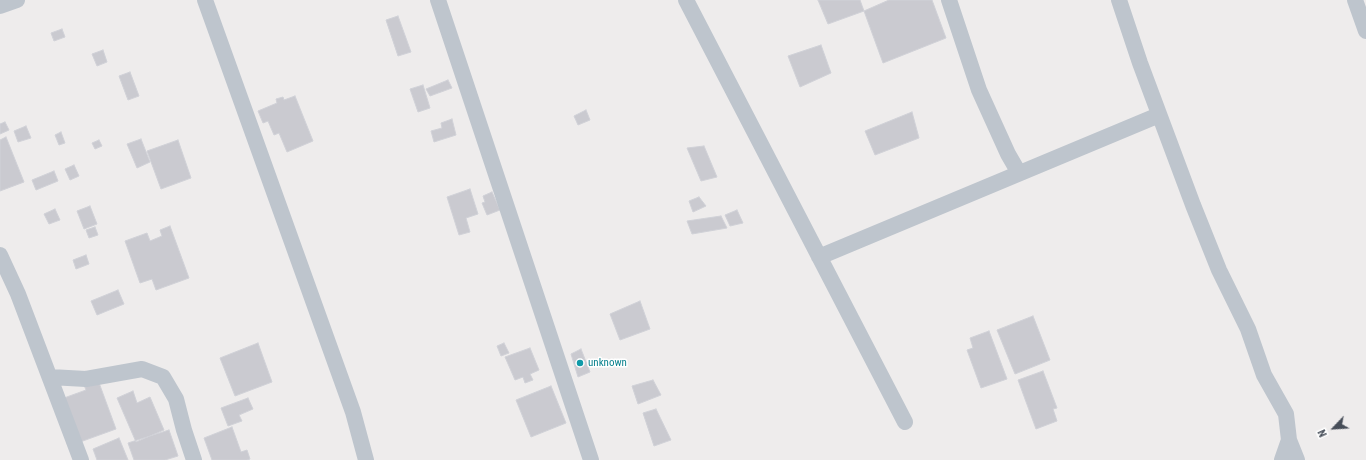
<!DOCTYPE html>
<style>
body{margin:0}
#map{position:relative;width:1366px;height:460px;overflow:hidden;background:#eeecec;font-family:"Roboto Condensed",sans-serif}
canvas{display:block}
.north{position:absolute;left:1314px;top:408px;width:40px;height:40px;-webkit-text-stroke:3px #fff;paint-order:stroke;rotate:245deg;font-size:11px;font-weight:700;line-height:16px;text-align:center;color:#464d58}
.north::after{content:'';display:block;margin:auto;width:14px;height:18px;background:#464d58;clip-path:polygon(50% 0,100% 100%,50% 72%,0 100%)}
</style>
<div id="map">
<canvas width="1366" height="460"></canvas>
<div class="north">N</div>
</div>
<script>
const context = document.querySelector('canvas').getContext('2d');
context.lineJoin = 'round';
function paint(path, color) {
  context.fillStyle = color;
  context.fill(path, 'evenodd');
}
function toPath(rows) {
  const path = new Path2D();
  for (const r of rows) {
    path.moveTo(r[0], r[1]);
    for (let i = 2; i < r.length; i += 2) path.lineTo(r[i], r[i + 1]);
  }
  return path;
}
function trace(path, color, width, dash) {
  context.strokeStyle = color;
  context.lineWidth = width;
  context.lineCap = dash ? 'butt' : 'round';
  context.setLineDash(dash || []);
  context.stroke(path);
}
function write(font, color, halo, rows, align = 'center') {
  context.font = font + ' "Roboto Condensed",sans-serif';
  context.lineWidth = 3;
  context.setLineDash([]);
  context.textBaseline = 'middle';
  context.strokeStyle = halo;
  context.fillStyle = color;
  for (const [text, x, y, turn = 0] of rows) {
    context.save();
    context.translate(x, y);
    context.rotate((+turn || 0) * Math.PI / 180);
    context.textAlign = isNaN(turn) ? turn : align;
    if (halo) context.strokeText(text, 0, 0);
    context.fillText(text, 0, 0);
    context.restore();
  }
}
const building = toPath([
 [818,0,860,0,864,11,828,24,818,0],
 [889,0,932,0,946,38,883,63,864,11,889,0],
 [398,16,411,52,398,56,386,20,398,16],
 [62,29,65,37,54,41,51,33,62,29],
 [821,45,831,73,800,87,788,56,821,45],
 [103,50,107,62,97,66,92,54,103,50],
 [130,72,139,96,128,100,119,76,130,72],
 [448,80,452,88,430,96,426,89,448,80],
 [423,85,430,108,418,112,410,89,423,85],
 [295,96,313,141,287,152,279,133,274,135,268,121,263,123,258,111,277,103,276,99,283,97,284,100,295,96],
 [586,110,590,120,578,125,574,116,586,110],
 [912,112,919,138,875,155,865,131,912,112],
 [452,119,456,135,434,142,431,131,442,128,441,123,452,119],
 [5,122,9,130,0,134,0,124,5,122],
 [26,126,31,138,18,142,14,131,26,126],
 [61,132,65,143,59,145,55,135,61,132],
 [6,137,24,182,0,191,0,140,6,137],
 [141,139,150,162,137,168,127,144,141,139],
 [99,140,102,146,95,149,92,143,99,140],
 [178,140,191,178,161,189,147,151,178,140],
 [704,146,717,177,701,181,687,148,704,146],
 [74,165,79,176,70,180,65,169,74,165],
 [54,171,58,181,36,190,32,180,54,171],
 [470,189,478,214,466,218,470,232,459,235,447,197,470,189],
 [492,192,500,210,487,215,482,203,485,202,483,196,492,192],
 [699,197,706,206,693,212,689,201,699,197],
 [90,206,97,224,84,229,77,211,90,206],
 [55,209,60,220,49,224,44,214,55,209],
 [737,210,743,223,730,226,725,215,737,210],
 [721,216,727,228,692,234,687,221,721,216],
 [170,226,189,278,156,290,152,279,140,283,125,241,147,233,150,241,162,236,160,230,170,226],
 [95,227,98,235,89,238,86,230,95,227],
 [86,255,89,264,76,269,73,260,86,255],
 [118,290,124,304,97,315,91,301,118,290],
 [640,301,650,329,620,340,610,314,640,301],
 [1033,316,1050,360,1015,374,997,330,1033,316],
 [989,331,1007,379,981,388,967,350,973,348,970,338,989,331],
 [258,343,272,382,235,396,220,358,258,343],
 [504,343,509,353,501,356,497,346,504,343],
 [530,348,539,370,530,374,533,380,525,383,523,377,515,380,505,357,530,348],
 [581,349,590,372,578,377,571,354,581,349],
 [1043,371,1057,408,1053,409,1057,421,1036,429,1018,380,1043,371],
 [98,380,116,429,80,442,64,398,86,390,84,385,98,380],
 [653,380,661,395,638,404,632,386,653,380],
 [551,386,566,423,531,437,516,400,551,386],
 [133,391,137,403,150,397,164,430,136,442,117,398,133,391],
 [248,398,253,409,239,415,242,421,228,426,221,408,248,398],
 [656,409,671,440,654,446,643,413,656,409],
 [232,427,241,452,247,450,250,459,247,460,212,460,204,438,232,427],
 [169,430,178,456,165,460,134,460,128,443,169,430],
 [119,438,128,460,97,460,93,449,119,438]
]);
paint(building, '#cacad0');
trace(building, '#d0d1d7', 1);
trace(toPath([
 [205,0,353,412,366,460],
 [438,0,591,460],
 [686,0,905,422],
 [949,0,979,90,1008,154,1019,173],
 [1119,0,1140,63,1193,205,1219,270,1248,329,1264,375,1286,414,1289,440,1282,460],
 [1355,0,1366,31],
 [0,6,17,0],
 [0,255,18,294,81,460],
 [819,257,1159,115],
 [50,377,86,379,142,369,163,377,176,399,184,430,194,460],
 [1289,440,1297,460]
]), '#bec5cd', 16);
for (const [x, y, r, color] of [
 [580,363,4,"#0f9aa8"]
]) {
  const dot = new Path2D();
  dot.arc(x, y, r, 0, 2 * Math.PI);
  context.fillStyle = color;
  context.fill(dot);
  trace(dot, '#fff', 1.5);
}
write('11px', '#0d838f', '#fff', [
 ["unknown",588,363]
], 'left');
</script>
